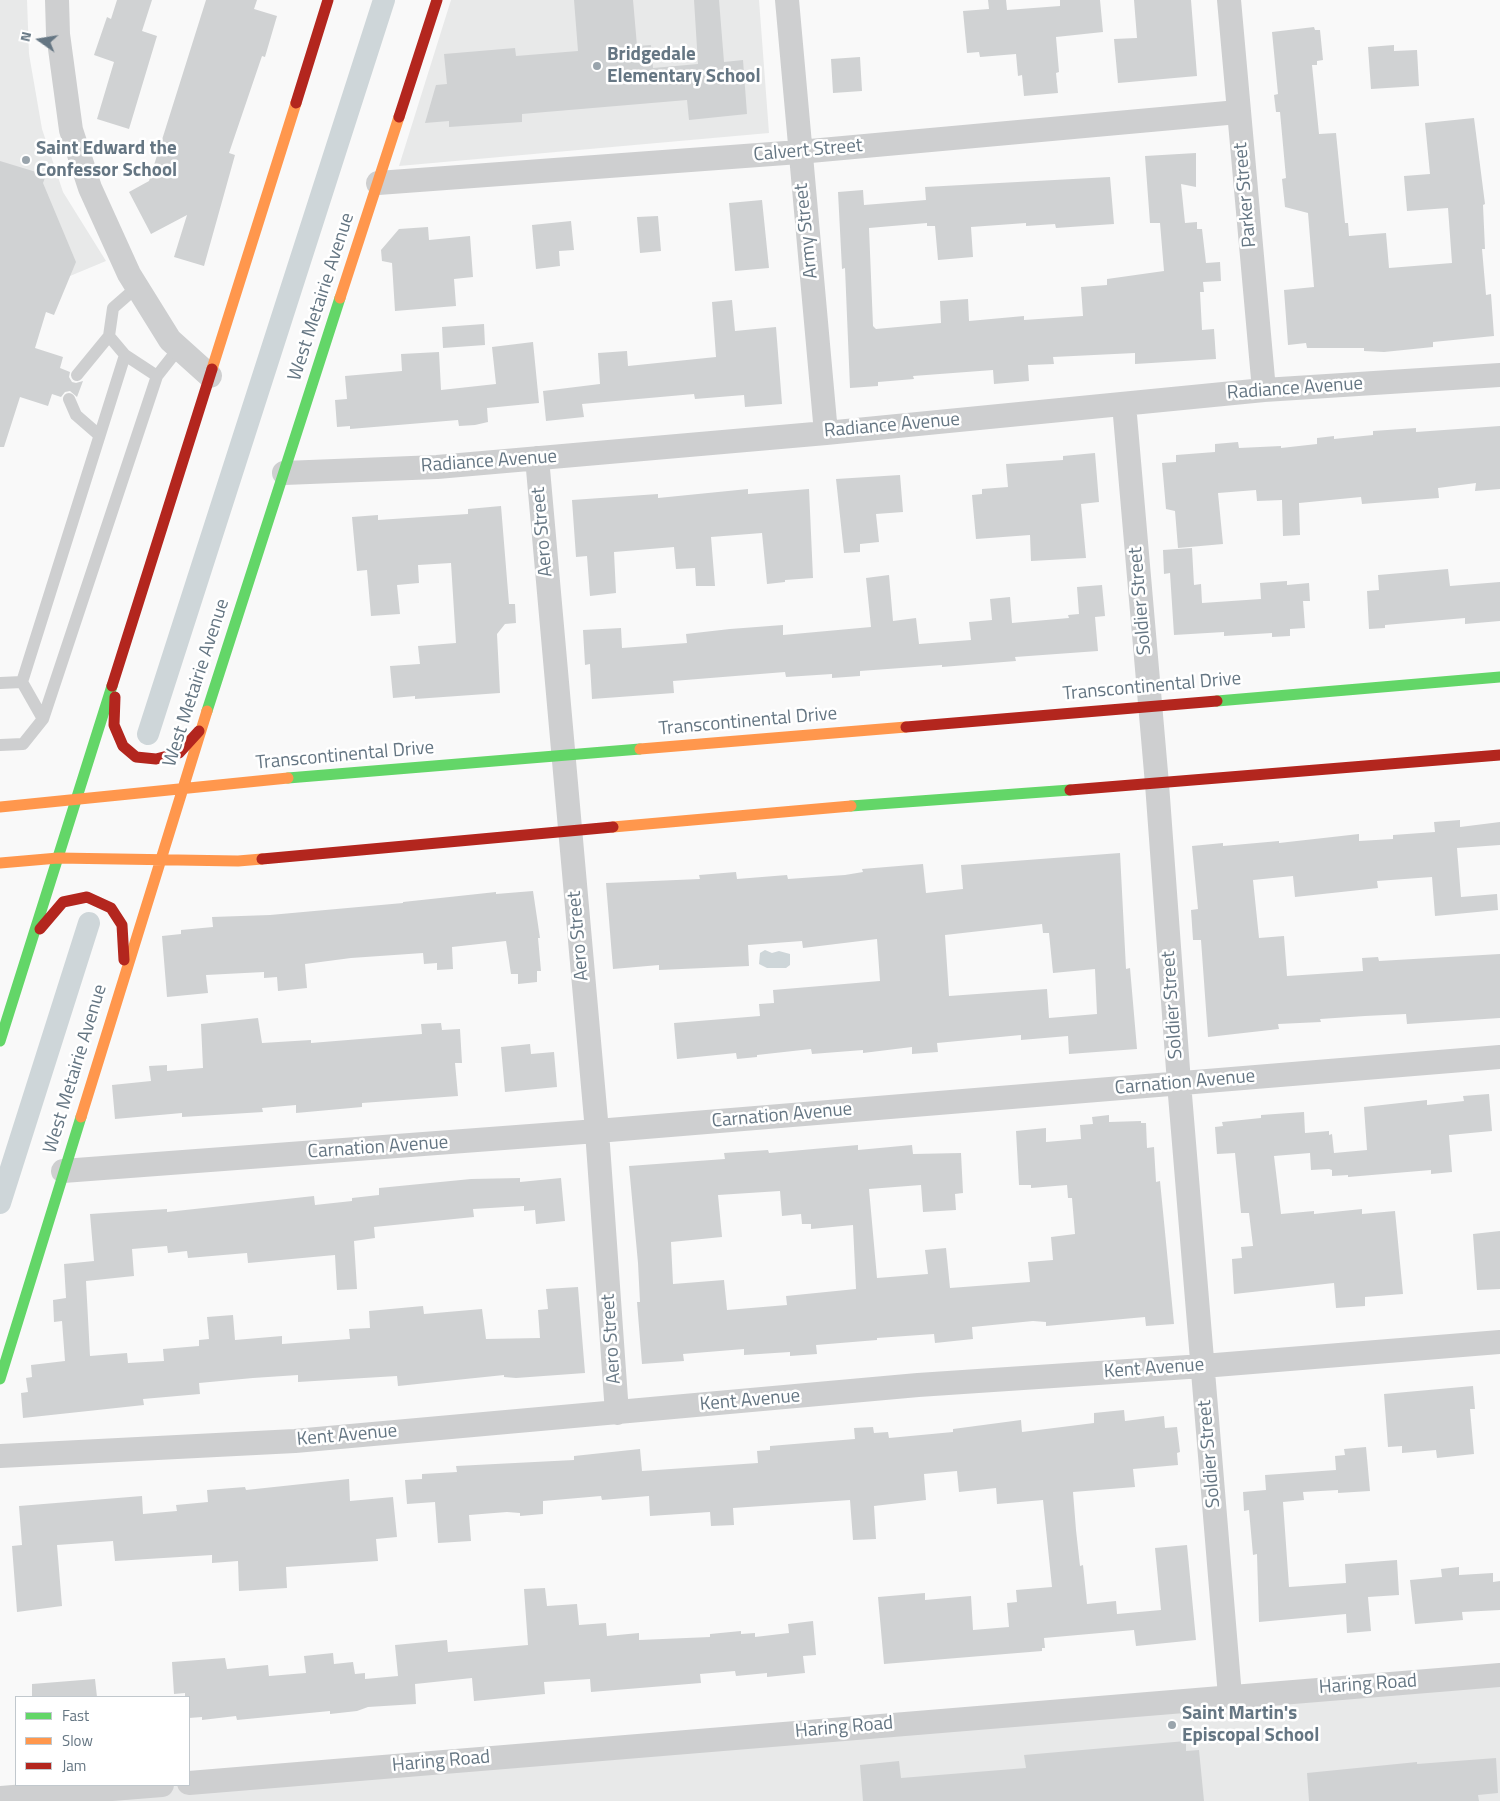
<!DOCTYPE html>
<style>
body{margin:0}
#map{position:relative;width:1500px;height:1801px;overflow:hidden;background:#f9f9f9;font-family:"Titillium Web",sans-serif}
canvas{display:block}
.legend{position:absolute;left:15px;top:1696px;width:175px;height:90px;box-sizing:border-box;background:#fff;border:1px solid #c1c8cd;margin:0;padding:6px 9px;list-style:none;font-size:15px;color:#657683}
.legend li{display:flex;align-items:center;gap:10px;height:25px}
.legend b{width:25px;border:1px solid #c1c8cd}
.north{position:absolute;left:15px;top:15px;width:50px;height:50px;-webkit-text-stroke:4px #fff;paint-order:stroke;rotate:283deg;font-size:14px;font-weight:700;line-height:20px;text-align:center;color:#657683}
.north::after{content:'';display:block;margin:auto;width:18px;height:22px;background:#657683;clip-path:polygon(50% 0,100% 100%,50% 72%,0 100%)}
</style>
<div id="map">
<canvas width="1500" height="1801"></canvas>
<ul class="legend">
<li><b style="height:6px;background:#63d668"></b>Fast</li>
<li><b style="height:6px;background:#ff974d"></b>Slow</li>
<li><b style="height:6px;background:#b3261e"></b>Jam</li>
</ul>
<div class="north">N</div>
</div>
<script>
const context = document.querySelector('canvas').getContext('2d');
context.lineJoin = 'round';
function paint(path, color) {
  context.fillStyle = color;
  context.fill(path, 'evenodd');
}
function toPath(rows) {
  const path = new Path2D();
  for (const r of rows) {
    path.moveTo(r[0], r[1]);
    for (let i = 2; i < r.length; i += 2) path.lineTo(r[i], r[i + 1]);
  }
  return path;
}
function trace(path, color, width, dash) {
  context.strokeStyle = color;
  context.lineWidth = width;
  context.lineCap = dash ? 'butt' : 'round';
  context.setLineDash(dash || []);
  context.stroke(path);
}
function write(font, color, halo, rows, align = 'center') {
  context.font = font + ' "Titillium Web",sans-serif';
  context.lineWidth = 5;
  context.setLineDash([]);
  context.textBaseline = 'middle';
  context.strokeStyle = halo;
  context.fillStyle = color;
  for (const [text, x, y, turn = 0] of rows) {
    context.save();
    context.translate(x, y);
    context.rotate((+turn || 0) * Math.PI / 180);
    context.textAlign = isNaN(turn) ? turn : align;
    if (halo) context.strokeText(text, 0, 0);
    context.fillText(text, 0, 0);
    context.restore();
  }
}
paint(toPath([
 [0,0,27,0,29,54,42,129,63,192,106,261,70,276,0,275],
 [451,0,759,0,769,133,399,166],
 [1500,1678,1500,1801,0,1801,0,1786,189,1785]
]), '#e8e9e9');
paint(toPath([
 [765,950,772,953,779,951,790,954,790,965,786,968,767,968,759,964,760,953]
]), '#ced6d9');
trace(toPath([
 [148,734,384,0],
 [0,1203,89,923]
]), '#ced6d9', 22);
paint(toPath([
 [117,0,152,0,142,31,157,36,129,129,97,119,114,62,94,55,107,17,111,19],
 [206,0,257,0,254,9,277,16,265,57,262,56,229,153,235,155,204,266,174,257,187,215,151,234,129,192,149,181],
 [574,0,633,0,637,46,651,45,653,68,698,64,694,0,719,0,724,62,743,60,747,114,689,120,687,100,522,114,522,122,449,127,449,121,425,123,436,85,447,84,444,54,515,48,516,56,578,51],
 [988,0,1006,0,1007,10,1060,6,1060,0,1100,0,1103,32,1056,37,1059,72,1056,73,1058,93,1024,96,1022,75,1018,76,1016,54,980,57,979,52,967,53,963,11,989,9],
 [1134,0,1191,0,1197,76,1118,83,1114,39,1137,38],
 [1314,27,1315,30,1320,30,1323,60,1317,61,1317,65,1312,65,1319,134,1336,133,1345,223,1348,223,1349,236,1386,233,1389,268,1452,263,1448,208,1407,211,1404,176,1430,174,1425,123,1474,118,1485,204,1483,205,1485,249,1482,249,1486,295,1491,294,1494,336,1433,342,1433,347,1384,352,1364,351,1364,348,1307,348,1306,343,1288,345,1284,290,1314,287,1308,213,1285,207,1282,179,1286,178,1280,112,1276,112,1274,95,1278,94,1272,32],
 [1394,45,1394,51,1417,50,1419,86,1371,89,1368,47],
 [860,57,862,91,833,93,831,59],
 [1196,153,1196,187,1181,184,1185,223,1197,222,1197,229,1202,229,1206,263,1220,262,1221,281,1203,282,1204,292,1200,292,1202,330,1214,329,1216,359,1135,364,1135,353,1053,357,1054,364,1028,365,1029,381,994,384,993,370,913,376,914,379,878,382,878,386,850,388,845,268,842,269,838,192,863,190,864,205,926,200,925,187,1110,177,1114,224,1056,228,1055,224,1026,226,1026,223,971,227,973,257,938,260,935,226,927,226,927,223,869,228,873,326,876,329,941,323,940,301,968,299,969,321,1024,316,1024,320,1083,316,1081,287,1107,285,1107,279,1164,271,1160,223,1150,223,1145,156],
 [0,161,46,175,43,183,76,262,54,315,46,312,35,348,63,357,60,368,70,372,69,377,72,382,76,383,83,381,77,397,70,391,65,392,61,397,52,394,48,406,20,397,4,447,0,447],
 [762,200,769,268,735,271,729,203],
 [658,216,661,251,640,253,637,217],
 [571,221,574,250,559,251,560,266,536,269,532,225],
 [428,227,429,240,470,236,473,277,454,279,456,306,395,311,392,263,382,261,381,250,399,229],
 [732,300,735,331,776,327,782,404,745,407,744,395,695,399,694,394,582,404,584,417,546,421,543,391,600,384,598,353,627,351,628,366,716,357,712,302],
 [484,324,485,345,443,348,442,327],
 [533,342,539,403,487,408,488,422,475,425,459,426,458,420,350,429,350,426,337,427,335,400,347,399,345,376,402,371,401,354,439,352,441,390,496,384,492,347],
 [1500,426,1500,489,1475,491,1476,483,1438,488,1439,498,1362,504,1361,497,1299,503,1300,535,1283,536,1282,500,1257,501,1256,490,1218,493,1223,544,1178,548,1175,511,1166,509,1162,463,1176,462,1176,455,1215,452,1215,444,1238,442,1239,448,1281,446,1281,448,1317,444,1317,438,1334,436,1334,439,1373,435,1373,431,1416,428,1416,432],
 [1095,453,1099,502,1081,504,1086,558,1031,561,1030,535,976,539,972,495,982,494,982,489,1008,487,1006,464,1063,460,1063,456],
 [900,475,903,512,876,514,879,542,860,544,860,552,844,553,836,479],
 [748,489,748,494,809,489,813,578,785,580,785,582,767,584,762,533,711,537,715,586,696,586,695,568,676,569,674,547,614,552,616,593,590,596,587,556,576,557,572,500,658,494,658,498],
 [501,506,509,604,515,604,516,623,505,624,497,634,500,693,415,699,415,696,393,698,390,666,420,664,418,646,456,643,451,563,418,565,419,583,397,585,400,614,371,616,367,570,357,571,352,517,378,515,378,520,468,514,468,509],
 [1192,548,1194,585,1201,584,1202,603,1261,599,1260,583,1287,581,1287,585,1309,583,1310,601,1303,601,1305,628,1290,629,1290,636,1272,637,1272,633,1224,636,1224,632,1174,635,1170,573,1164,574,1163,550],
 [1448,569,1450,586,1500,582,1500,621,1465,624,1465,618,1385,625,1385,628,1369,629,1367,591,1379,590,1378,575],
 [889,575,893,621,916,618,919,644,971,640,969,622,992,620,990,599,1010,597,1012,623,1069,618,1068,615,1079,614,1077,587,1102,585,1105,616,1095,617,1098,651,1015,657,1016,661,942,667,942,665,860,671,860,676,832,678,832,674,786,677,785,672,673,681,674,693,592,699,590,664,585,665,583,630,621,628,622,648,687,643,686,634,730,629,783,625,783,635,871,627,866,578],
 [1460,820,1460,827,1500,822,1500,845,1457,848,1461,897,1497,894,1498,910,1435,916,1432,877,1377,881,1378,888,1295,897,1293,876,1253,880,1259,938,1284,936,1287,976,1363,971,1362,958,1378,957,1379,961,1500,954,1500,1018,1407,1024,1406,1014,1365,1016,1320,1019,1321,1022,1278,1024,1279,1029,1208,1037,1201,940,1193,940,1191,910,1198,909,1192,846,1223,843,1223,846,1279,841,1279,843,1359,834,1359,841,1393,839,1393,835,1435,832,1434,822],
 [1120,853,1126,969,1130,968,1137,1049,1069,1054,1068,1036,1021,1040,1021,1035,937,1043,938,1052,912,1054,912,1047,863,1053,863,1050,812,1054,811,1049,757,1055,757,1057,737,1059,736,1053,677,1059,674,1023,760,1016,759,1004,774,1003,773,990,880,981,877,939,803,948,802,941,748,945,749,966,659,970,659,965,613,969,606,883,700,879,699,875,736,872,737,879,787,875,788,879,845,875,863,872,862,869,923,864,926,893,963,889,961,865],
 [1042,924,1043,933,1049,933,1053,973,1095,969,1097,1014,1049,1018,1047,989,949,996,945,935],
 [533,891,540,938,538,938,541,971,537,971,537,982,518,984,518,974,511,974,506,941,452,947,453,969,437,970,437,963,424,964,423,953,351,958,305,964,307,988,278,991,277,977,264,978,264,972,206,975,208,993,167,997,162,936,181,934,181,930,213,927,212,917,270,915,403,903,403,902,496,892,496,894],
 [258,1018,262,1043,311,1040,311,1043,422,1034,421,1024,441,1023,442,1030,460,1029,462,1063,455,1063,458,1096,362,1103,362,1107,296,1113,296,1105,262,1108,263,1112,231,1114,182,1117,182,1113,115,1119,112,1085,151,1081,149,1066,167,1065,167,1071,203,1068,201,1024],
 [530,1044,531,1054,554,1052,557,1087,505,1092,501,1047],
 [1489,1094,1492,1131,1449,1135,1452,1172,1431,1174,1431,1170,1348,1177,1348,1175,1332,1176,1332,1170,1329,1169,1311,1170,1310,1153,1274,1156,1281,1214,1314,1211,1314,1214,1362,1209,1362,1214,1395,1211,1403,1294,1365,1297,1365,1306,1336,1308,1334,1283,1234,1294,1232,1259,1242,1258,1241,1247,1253,1246,1249,1213,1241,1213,1235,1153,1217,1154,1215,1127,1223,1126,1222,1122,1261,1118,1261,1115,1304,1112,1305,1133,1329,1131,1329,1135,1332,1134,1334,1153,1367,1150,1364,1107,1427,1100,1427,1105,1464,1101,1463,1096],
 [1109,1115,1109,1122,1141,1121,1141,1123,1146,1123,1147,1148,1154,1147,1156,1182,1160,1181,1174,1324,1146,1326,1145,1317,1046,1326,1046,1322,1033,1321,972,1327,973,1339,935,1343,934,1334,877,1338,877,1340,816,1345,817,1354,790,1356,790,1352,744,1355,744,1349,683,1354,684,1361,642,1364,637,1302,640,1302,638,1263,629,1166,725,1159,724,1153,768,1150,769,1153,858,1145,858,1150,912,1145,913,1154,961,1153,963,1193,955,1194,956,1210,923,1212,921,1185,869,1189,877,1278,928,1274,925,1250,946,1248,950,1288,1030,1282,1028,1262,1053,1260,1051,1237,1075,1234,1072,1198,1068,1198,1067,1185,1031,1188,1031,1185,1019,1185,1016,1131,1046,1128,1046,1142,1081,1139,1080,1125,1093,1124,1092,1117],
 [780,1191,782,1216,801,1214,802,1224,811,1224,811,1229,853,1225,856,1289,786,1296,787,1305,727,1310,724,1280,673,1284,671,1242,722,1237,718,1195],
 [520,1178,520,1182,561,1178,565,1221,536,1224,535,1210,524,1211,524,1206,473,1209,474,1217,374,1227,375,1238,354,1241,357,1289,337,1290,335,1255,248,1263,247,1253,188,1258,187,1251,168,1253,167,1246,132,1249,134,1276,86,1281,90,1356,127,1353,128,1363,164,1361,163,1349,199,1346,199,1340,209,1339,207,1317,233,1315,235,1340,282,1336,282,1344,350,1339,349,1329,370,1328,369,1311,423,1306,424,1314,482,1309,486,1339,540,1338,538,1310,548,1309,546,1289,578,1287,585,1373,516,1378,504,1377,504,1375,398,1386,397,1376,298,1382,298,1375,253,1378,199,1383,200,1394,143,1399,144,1405,23,1418,21,1393,28,1392,26,1378,32,1377,31,1365,65,1361,62,1321,54,1322,53,1300,66,1298,64,1264,94,1261,90,1214,167,1209,167,1212,314,1196,315,1205,352,1201,352,1198,379,1195,379,1188,471,1179],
 [1500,1231,1500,1289,1477,1290,1473,1234],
 [1473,1386,1475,1409,1470,1409,1474,1454,1437,1458,1436,1450,1402,1453,1402,1446,1388,1447,1384,1394],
 [1124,1410,1125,1421,1164,1416,1165,1428,1177,1427,1180,1452,1177,1453,1178,1465,1133,1469,1135,1487,1073,1492,1076,1530,1080,1566,1083,1565,1087,1604,1116,1601,1117,1614,1161,1610,1155,1548,1187,1545,1196,1640,1136,1646,1134,1630,1044,1638,1045,1648,1042,1648,1042,1651,884,1664,878,1597,925,1593,925,1600,971,1596,973,1630,1009,1627,1007,1603,1017,1602,1016,1590,1052,1587,1043,1500,997,1504,996,1488,959,1492,957,1471,924,1474,926,1500,874,1506,876,1539,853,1540,850,1500,733,1508,734,1525,711,1526,710,1512,650,1516,649,1496,602,1500,601,1496,543,1501,543,1514,520,1516,520,1513,507,1512,469,1515,471,1541,438,1543,435,1502,407,1504,405,1480,422,1479,422,1474,457,1472,456,1466,574,1460,574,1456,640,1449,642,1471,758,1463,757,1451,770,1450,770,1446,855,1439,854,1428,873,1427,874,1433,888,1432,889,1438,953,1432,953,1429,1021,1420,1022,1432,1094,1423,1094,1413],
 [1366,1447,1370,1491,1338,1493,1338,1490,1303,1492,1304,1500,1283,1502,1289,1587,1346,1583,1345,1564,1397,1560,1399,1595,1368,1597,1371,1631,1347,1633,1346,1614,1259,1622,1257,1554,1253,1555,1249,1510,1244,1511,1243,1492,1266,1490,1265,1475,1336,1470,1335,1456,1345,1455,1344,1449],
 [349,1479,350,1501,393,1497,397,1537,376,1539,378,1561,286,1567,287,1588,239,1591,238,1561,212,1563,212,1555,115,1561,113,1541,57,1545,62,1606,17,1612,12,1546,22,1545,19,1506,142,1496,143,1514,177,1511,176,1505,208,1502,207,1490,245,1487,246,1490],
 [1459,1567,1459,1575,1493,1573,1493,1582,1500,1581,1500,1610,1462,1612,1463,1620,1415,1624,1410,1580,1442,1577,1441,1569],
 [545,1588,547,1606,577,1604,579,1625,606,1623,607,1636,639,1633,639,1640,710,1637,710,1634,741,1631,741,1634,755,1633,755,1637,789,1633,788,1624,813,1621,816,1655,803,1656,805,1673,767,1677,767,1673,736,1676,735,1671,700,1674,701,1683,591,1692,590,1679,544,1682,545,1694,474,1701,472,1678,415,1684,416,1704,368,1707,357,1711,330,1714,330,1711,237,1720,236,1716,202,1720,202,1717,189,1718,189,1697,185,1697,185,1693,174,1694,172,1662,225,1658,227,1669,268,1665,269,1676,306,1673,304,1656,333,1653,334,1664,353,1662,355,1674,365,1673,365,1679,398,1676,395,1645,447,1640,448,1652,528,1645,524,1589],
 [95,1679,97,1697,32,1697,32,1684],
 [1186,1741,1186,1751,1199,1750,1204,1801,863,1801,860,1765,899,1761,901,1778,1026,1768,1024,1755],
 [1496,1758,1498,1793,1478,1795,1479,1801,1309,1801,1307,1773,1417,1762,1417,1764]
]), '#d0d2d3');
trace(toPath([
 [137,287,113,308,109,336,125,355,157,376,179,348],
 [77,375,109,336],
 [69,399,76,415,99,435],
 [0,683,22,682],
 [43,719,22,682,125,355],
 [0,745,23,744,43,719,157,376]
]), '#cecfd0', 12);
trace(toPath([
 [57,0,58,34,71,130,90,188,129,274,170,340,210,376],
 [787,0,826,433],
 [1229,0,1264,390],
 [378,183,799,152,1238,112],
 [1124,404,1157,784,1179,1083,1230,1696],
 [537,458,597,1131,617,1413],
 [284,473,437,467,826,433,1264,390,1500,375],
 [63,1171,597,1131,1500,1057],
 [0,1456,295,1441,918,1385,1203,1366,1500,1342],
 [189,1783,1500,1675],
 [0,1798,162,1785]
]), '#cecfd0', 24);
trace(toPath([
 [1217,701,1500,677],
 [207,711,340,298],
 [288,778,640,749],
 [851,806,1070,790],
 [0,1041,112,686],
 [0,1379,81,1117]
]), '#63d668', 11);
trace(toPath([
 [340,298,399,117],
 [212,369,296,103],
 [640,749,906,727],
 [0,807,288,778],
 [613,827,851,806],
 [0,863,58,858,238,861,262,859],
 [81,1117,207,711]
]), '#ff974d', 11);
trace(toPath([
 [296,103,328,0],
 [399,117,437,0],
 [112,686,212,369],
 [115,697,114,725,123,746,136,757,156,759,179,753,199,731],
 [906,727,1217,701],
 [1070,790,1500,755],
 [262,859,613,827],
 [40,929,63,902,87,897,111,908,122,925,124,960]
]), '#b3261e', 11);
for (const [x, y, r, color] of [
 [597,66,5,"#99a4ac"],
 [26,160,5,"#99a4ac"],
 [1172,1725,5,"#99a4ac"]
]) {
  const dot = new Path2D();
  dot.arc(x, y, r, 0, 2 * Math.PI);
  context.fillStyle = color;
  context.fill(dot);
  trace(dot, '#fff', 2);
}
write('bold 19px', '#657683', '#fff', [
 ["Bridgedale",607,55],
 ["Elementary School",607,77],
 ["Saint Edward the",36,149],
 ["Confessor School",36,171],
 ["Saint Martin's",1182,1714],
 ["Episcopal School",1182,1736]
], 'left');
write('19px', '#657683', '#fff', [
 ["Calvert Street",808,151,-5],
 ["Parker Street",1246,195,-95],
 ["Army Street",807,231,-96],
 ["West Metairie Avenue",322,297,-72],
 ["Radiance Avenue",1295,389,-4],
 ["Radiance Avenue",892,426,-5],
 ["Radiance Avenue",489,462,-4],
 ["Aero Street",543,532,-95],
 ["Soldier Street",1141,601,-95],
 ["West Metairie Avenue",197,683,-72],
 ["Transcontinental Drive",1152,687,-5],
 ["Transcontinental Drive",748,722,-5],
 ["Transcontinental Drive",345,756,-5],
 ["Aero Street",579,936,-95],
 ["Soldier Street",1173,1005,-94],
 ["West Metairie Avenue",76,1069,-73],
 ["Carnation Avenue",1185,1083,-5],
 ["Carnation Avenue",782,1116,-5],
 ["Carnation Avenue",378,1148,-4],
 ["Aero Street",612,1339,-94],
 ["Kent Avenue",1154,1369,-4],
 ["Kent Avenue",750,1401,-5],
 ["Kent Avenue",347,1436,-5],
 ["Soldier Street",1210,1454,-95],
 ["Haring Road",1368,1685,-4],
 ["Haring Road",844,1728,-5],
 ["Haring Road",441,1762,-5]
]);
</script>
